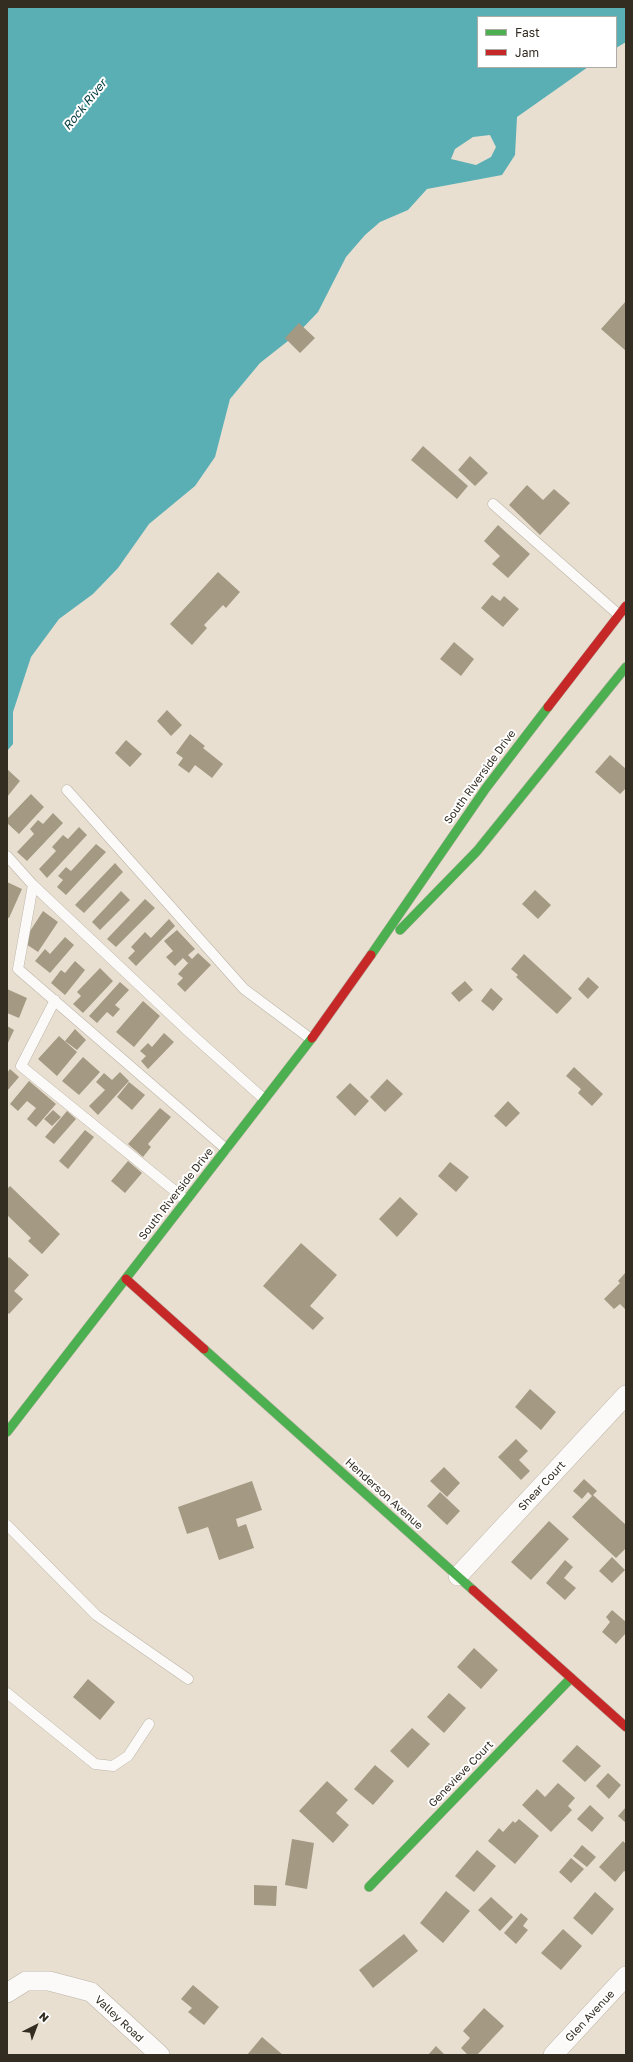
<!DOCTYPE html>
<style>
body{margin:0}
#map{position:relative;width:633px;height:2062px;overflow:hidden;background:#e8dfd0;font-family:"Golos Text",sans-serif}
canvas{display:block}
.frame{position:absolute;inset:0;border:8px solid #322c21;pointer-events:none}
.legend{position:absolute;left:477px;top:16px;width:140px;height:52px;box-sizing:border-box;background:#fff;border:1px solid #adaba6;margin:0;padding:5px 7px;list-style:none;font-size:12px;color:#322c21}
.legend li{display:flex;align-items:center;gap:8px;height:20px}
.legend b{width:20px;border:1px solid #adaba6}
.north{position:absolute;left:16px;top:2006px;width:40px;height:40px;-webkit-text-stroke:3px #fff;paint-order:stroke;rotate:42deg;font-size:11px;font-weight:700;line-height:16px;text-align:center;color:#322c21}
.north::after{content:'';display:block;margin:auto;width:14px;height:18px;background:#322c21;clip-path:polygon(50% 0,100% 100%,50% 72%,0 100%)}
</style>
<div id="map">
<canvas width="633" height="2062"></canvas>
<div class="frame"></div>
<ul class="legend">
<li><b style="height:5px;background:#4caf50"></b>Fast</li>
<li><b style="height:5px;background:#c62828"></b>Jam</li>
</ul>
<div class="north">N</div>
</div>
<script>
const context = document.querySelector('canvas').getContext('2d');
context.lineJoin = 'round';
function paint(path, color) {
  context.fillStyle = color;
  context.fill(path, 'evenodd');
}
function toPath(rows) {
  const path = new Path2D();
  for (const r of rows) {
    path.moveTo(r[0], r[1]);
    for (let i = 2; i < r.length; i += 2) path.lineTo(r[i], r[i + 1]);
  }
  return path;
}
function trace(path, color, width, dash) {
  context.strokeStyle = color;
  context.lineWidth = width;
  context.lineCap = dash ? 'butt' : 'round';
  context.setLineDash(dash || []);
  context.stroke(path);
}
function write(font, color, halo, rows, align = 'center') {
  context.font = font + ' "Golos Text",sans-serif';
  context.lineWidth = 4;
  context.setLineDash([]);
  context.textBaseline = 'middle';
  context.strokeStyle = halo;
  context.fillStyle = color;
  for (const [text, x, y, turn = 0] of rows) {
    context.save();
    context.translate(x, y);
    context.rotate((+turn || 0) * Math.PI / 180);
    context.textAlign = isNaN(turn) ? turn : align;
    if (halo) context.strokeText(text, 0, 0);
    context.fillText(text, 0, 0);
    context.restore();
  }
}
paint(toPath([
 [7,7,626,7,626,42,616,48,616,17,478,17,478,67,588,67,517,117,515,155,502,175,427,189,408,210,380,222,365,235,346,257,318,312,298,333,260,363,230,399,215,457,195,486,149,524,118,568,93,594,59,619,31,657,13,712,13,744,7,751],
 [490,135,496,147,491,157,476,165,451,159,455,149,473,137]
]), '#5aafb5');
paint(toPath([
 [626,301,626,351,601,329],
 [299,323,315,338,300,353,285,338],
 [423,446,468,486,457,499,411,460],
 [470,456,488,473,475,486,458,470],
 [527,485,543,500,554,489,570,503,540,535,509,505],
 [498,525,530,554,508,578,492,564,500,556,484,541],
 [218,572,240,592,226,608,223,605,204,625,207,628,192,645,170,624],
 [492,595,500,601,504,596,519,609,503,627,481,608],
 [454,642,474,659,461,676,440,659],
 [167,710,182,725,171,736,157,721],
 [190,734,205,746,203,748,223,764,212,778,195,765,189,773,178,765,183,758,176,753],
 [126,740,142,754,130,767,115,753],
 [610,755,626,769,626,788,620,794,595,772],
 [7,769,20,781,7,797],
 [31,794,44,807,19,834,7,823,7,819],
 [53,813,63,823,27,861,17,852,34,834,30,829,38,820,43,824],
 [79,827,87,835,47,878,39,869,56,851,52,847,63,835,68,839],
 [96,844,106,852,66,895,57,887,63,880,58,876,66,867,71,871],
 [115,863,123,872,84,913,75,905],
 [7,882,22,889,9,918,7,917],
 [535,890,551,905,538,919,522,904],
 [121,891,130,900,100,930,92,922],
 [145,899,155,908,116,947,107,939],
 [43,911,58,922,38,952,23,942],
 [169,919,175,926,136,966,128,958,135,951,131,947,145,932,151,938],
 [177,930,195,949,188,955,192,959,198,953,211,965,185,992,177,984,183,978,178,974,191,960,188,963,183,958,175,966,166,957,173,951,164,941],
 [65,937,74,945,50,973,35,961,45,949,50,954],
 [524,954,572,998,557,1014,516,977,518,975,511,969],
 [75,961,85,970,65,995,51,983,61,970,65,973],
 [100,968,113,981,83,1013,73,1004,81,996,77,992],
 [588,977,599,987,588,999,578,989],
 [465,981,473,990,459,1002,451,993],
 [120,982,129,990,115,1005,120,1009,113,1017,107,1012,97,1023,89,1016],
 [491,988,503,999,493,1011,481,1001],
 [7,989,27,998,19,1018,7,1013],
 [143,1001,160,1016,134,1047,116,1032],
 [7,1026,14,1030,7,1045],
 [75,1029,86,1040,77,1050,65,1041],
 [164,1033,174,1042,148,1069,141,1061,146,1056,140,1051,148,1043,152,1047],
 [59,1036,77,1052,57,1076,38,1059],
 [83,1057,100,1072,79,1095,62,1081],
 [574,1067,603,1094,592,1106,578,1093,581,1089,566,1076],
 [10,1069,19,1077,7,1091,7,1073],
 [120,1072,129,1081,98,1115,89,1106,105,1090,96,1082,104,1073,112,1080],
 [387,1079,403,1094,385,1112,370,1097],
 [29,1081,56,1104,36,1127,27,1119,36,1108,27,1101,18,1111,10,1104],
 [129,1082,145,1095,132,1110,117,1097],
 [350,1083,369,1101,355,1116,336,1097],
 [508,1101,520,1113,506,1127,494,1116],
 [160,1108,171,1117,148,1144,151,1147,143,1157,128,1144],
 [53,1110,61,1117,52,1126,44,1119],
 [67,1111,76,1119,54,1144,45,1137],
 [85,1130,94,1137,68,1169,59,1161],
 [128,1161,142,1173,125,1193,111,1181],
 [450,1162,469,1177,456,1192,438,1176],
 [10,1186,60,1234,42,1254,28,1241,31,1238,7,1215,7,1189],
 [400,1197,418,1214,397,1237,379,1219],
 [301,1243,337,1275,310,1306,324,1318,313,1330,263,1286],
 [9,1257,29,1275,14,1291,23,1299,9,1314,7,1312,7,1259],
 [626,1272,626,1310,620,1304,614,1309,604,1299,620,1283,618,1281],
 [530,1389,556,1412,541,1430,515,1407],
 [516,1439,528,1451,519,1460,530,1471,521,1480,498,1457],
 [444,1467,460,1483,447,1497,430,1481],
 [584,1479,597,1491,593,1495,626,1525,626,1548,616,1558,572,1517,592,1496,588,1492,582,1499,573,1491],
 [252,1481,262,1510,236,1519,238,1527,246,1524,254,1548,219,1560,208,1527,187,1534,178,1507],
 [440,1492,460,1511,447,1525,427,1506],
 [549,1521,569,1539,531,1580,511,1562],
 [612,1557,625,1570,612,1583,599,1571],
 [565,1560,573,1567,564,1578,576,1588,565,1600,546,1583],
 [612,1610,626,1622,626,1633,616,1644,602,1632,610,1622,606,1617],
 [474,1648,498,1670,481,1689,457,1667],
 [88,1679,115,1702,100,1720,73,1697],
 [449,1693,466,1708,444,1733,427,1717],
 [412,1728,430,1744,408,1768,390,1751],
 [577,1745,601,1766,585,1782,562,1761],
 [375,1765,394,1781,373,1805,354,1789],
 [608,1773,621,1785,609,1799,596,1786],
 [327,1781,348,1800,336,1813,349,1825,333,1843,299,1811],
 [558,1783,575,1798,568,1806,572,1810,551,1832,522,1805,537,1789,545,1797],
 [590,1805,604,1818,592,1832,577,1819],
 [626,1807,626,1823,618,1816],
 [519,1819,539,1836,515,1864,488,1841,499,1828,503,1832,513,1821,515,1823],
 [292,1839,314,1843,307,1889,285,1885],
 [623,1841,626,1844,626,1872,624,1871,615,1882,599,1867],
 [582,1845,596,1857,587,1867,573,1856],
 [477,1850,496,1866,474,1892,455,1876],
 [571,1858,584,1869,571,1883,559,1872],
 [254,1885,277,1886,276,1906,254,1905],
 [446,1891,470,1911,443,1943,420,1923],
 [595,1892,614,1909,592,1935,573,1918],
 [491,1897,513,1917,500,1931,478,1910],
 [521,1913,528,1919,523,1926,528,1930,516,1944,504,1933],
 [563,1929,582,1946,561,1970,541,1953],
 [404,1934,418,1951,373,1988,359,1970],
 [193,1985,219,2007,204,2025,188,2012,192,2008,181,1999],
 [484,2008,504,2026,477,2055,468,2055,461,2048,470,2038,463,2031],
 [262,2037,283,2055,247,2055],
 [436,2046,445,2055,428,2055]
]), '#a49983');
const lane = toPath([
 [493,504,619,615],
 [67,790,244,989,311,1039],
 [7,856,33,885,189,1032,264,1099],
 [33,885,18,969,226,1149],
 [55,1000,21,1066,186,1200],
 [7,1525,96,1615,188,1679],
 [7,1693,95,1764,113,1766,128,1756,149,1724]
]);
const street = toPath([
 [458,1576,626,1395],
 [7,1993,26,1981,49,1981,91,1992,160,2055],
 [553,2055,626,1976]
]);
const fast = toPath([
 [400,930,477,851,626,667],
 [371,955,486,788,548,707],
 [204,1349,473,1590],
 [7,1432,312,1038],
 [369,1887,571,1678]
]);
const jam = toPath([
 [548,707,626,606],
 [312,1038,371,955],
 [126,1279,204,1349],
 [473,1590,626,1727]
]);
trace(lane, '#bbb4a8', 11);
trace(street, '#bbb4a8', 20);
trace(fast, '#bbb4a8', 10);
trace(jam, '#bbb4a8', 10);
trace(lane, '#fcfaf8', 10);
trace(street, '#fcfaf8', 19);
trace(fast, '#4caf50', 9);
trace(jam, '#c62828', 9);
write('11px', '#322c21', '#fff', [
 ["South Riverside Drive",480,777,-54],
 ["South Riverside Drive",176,1194,-52],
 ["Shear Court",542,1486,-47],
 ["Henderson Avenue",384,1494,42],
 ["Genevieve Court",461,1774,-46],
 ["Glen Avenue",590,2016,-47],
 ["Valley Road",119,2019,43]
]);
write('italic 12px', '#01393f', '#fff', [
 ["Rock River",85,105,-51]
]);
</script>
